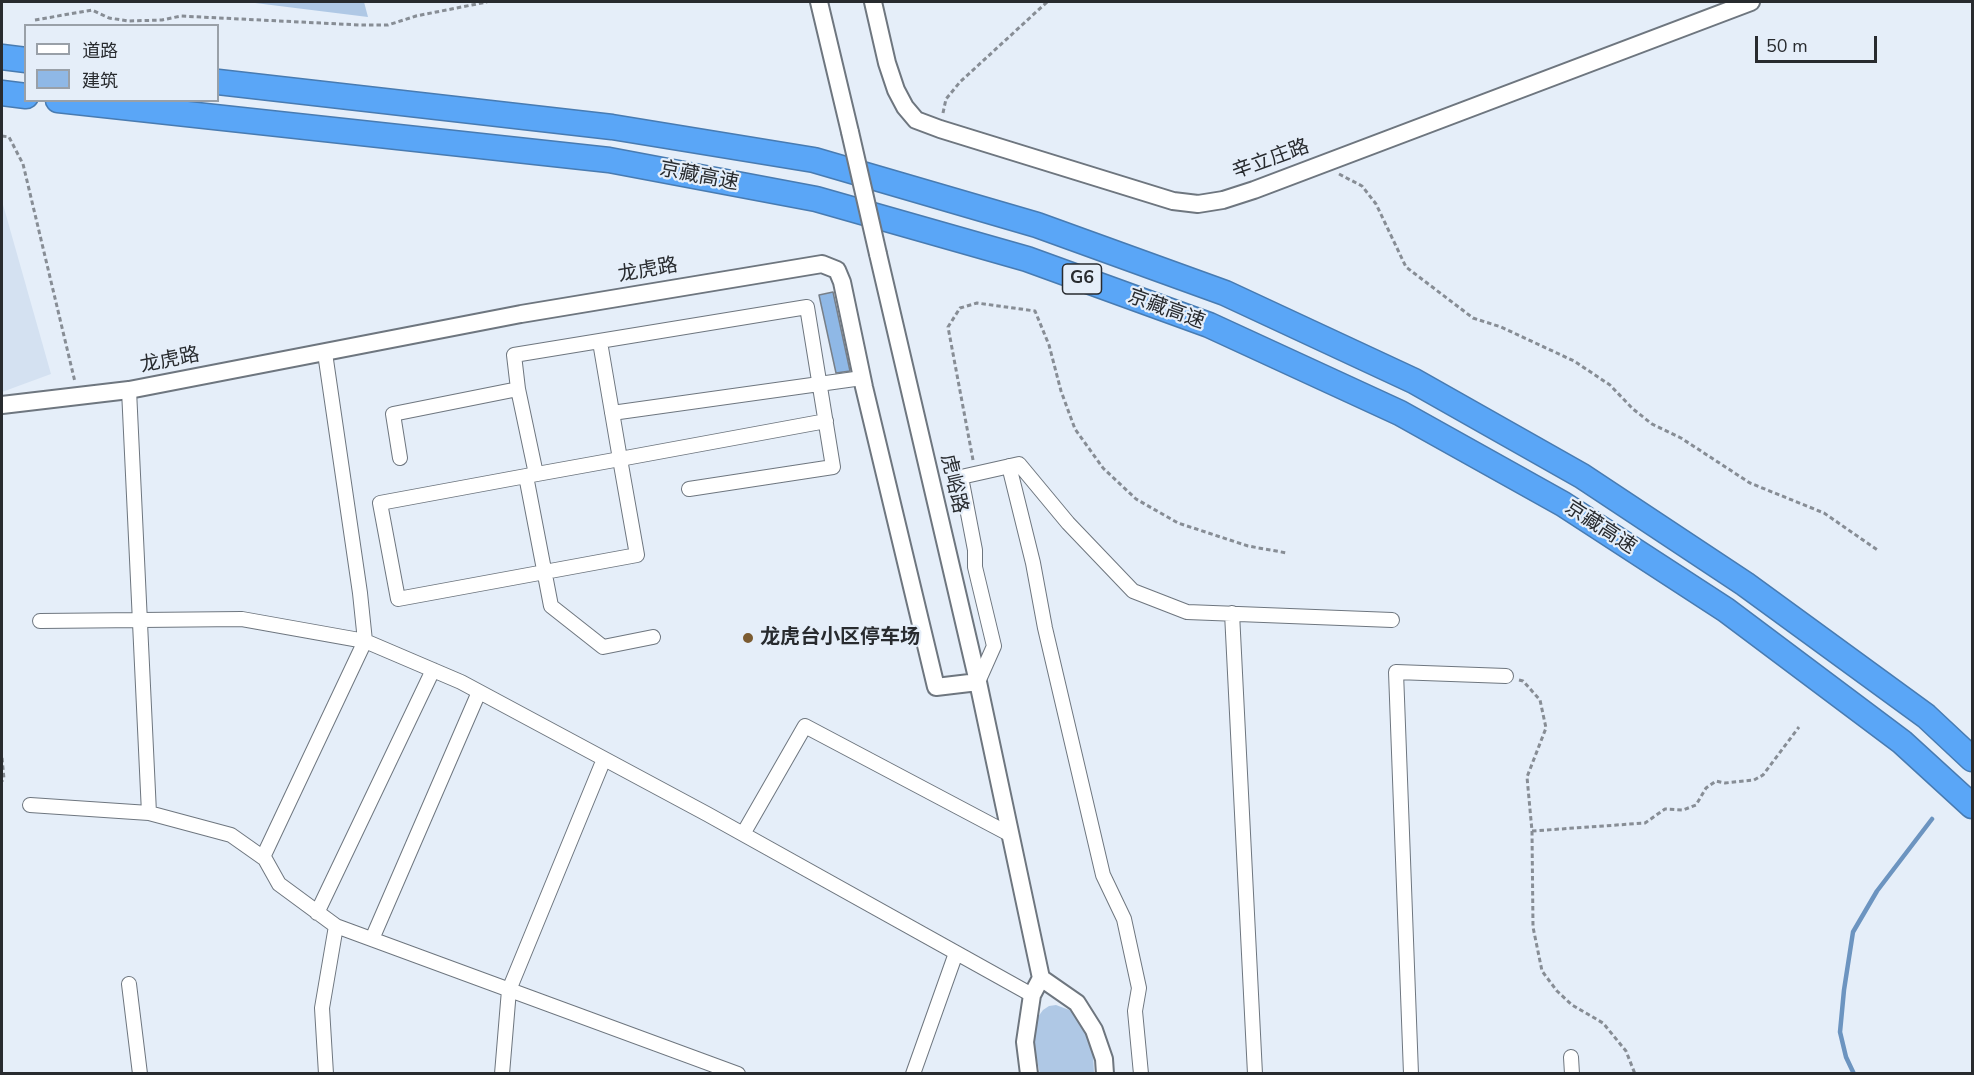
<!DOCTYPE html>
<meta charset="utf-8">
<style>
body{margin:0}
#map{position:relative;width:1974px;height:1075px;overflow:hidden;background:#e5eef9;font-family:"Nunito Sans","Noto Sans SC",sans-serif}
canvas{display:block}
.frame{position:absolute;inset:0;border:3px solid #282b2f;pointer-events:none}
.legend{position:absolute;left:24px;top:24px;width:195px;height:78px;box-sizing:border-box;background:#e5eef9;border:2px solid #99a0a8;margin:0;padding:8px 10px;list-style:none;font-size:18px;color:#282b2f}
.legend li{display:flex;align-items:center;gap:12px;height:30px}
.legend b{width:30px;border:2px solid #99a0a8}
.scale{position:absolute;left:1755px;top:36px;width:122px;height:27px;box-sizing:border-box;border:3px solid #282b2f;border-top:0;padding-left:8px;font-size:18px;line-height:21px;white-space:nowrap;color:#282b2f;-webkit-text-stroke:4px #e5eef9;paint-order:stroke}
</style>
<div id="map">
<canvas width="1974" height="1075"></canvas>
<div class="frame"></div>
<ul class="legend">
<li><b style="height:8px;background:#fff"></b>道路</li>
<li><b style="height:16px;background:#8fb8e6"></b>建筑</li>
</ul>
<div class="scale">50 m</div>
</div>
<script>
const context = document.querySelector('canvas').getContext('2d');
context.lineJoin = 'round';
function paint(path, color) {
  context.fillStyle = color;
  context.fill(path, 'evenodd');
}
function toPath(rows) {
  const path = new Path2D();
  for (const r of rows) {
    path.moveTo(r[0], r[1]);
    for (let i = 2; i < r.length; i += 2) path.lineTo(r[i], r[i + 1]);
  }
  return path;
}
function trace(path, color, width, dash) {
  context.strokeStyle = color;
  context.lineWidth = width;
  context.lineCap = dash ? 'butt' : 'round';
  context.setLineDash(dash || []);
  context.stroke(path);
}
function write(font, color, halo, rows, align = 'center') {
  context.font = font + ' "Nunito Sans","Noto Sans SC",sans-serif';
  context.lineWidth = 4.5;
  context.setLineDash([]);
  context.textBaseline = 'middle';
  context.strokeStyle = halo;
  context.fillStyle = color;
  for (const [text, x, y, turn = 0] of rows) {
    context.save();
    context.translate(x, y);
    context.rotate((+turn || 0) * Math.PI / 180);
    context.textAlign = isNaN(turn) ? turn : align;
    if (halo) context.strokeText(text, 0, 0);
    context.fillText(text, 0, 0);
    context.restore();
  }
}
paint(toPath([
 [2,201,51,374,2,392]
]), '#d4e1f1');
paint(toPath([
 [247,2,364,2,368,17],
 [1056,1005,1072,1011,1087,1033,1093,1051,1094,1073,1040,1074,1033,1042,1035,1021,1043,1010,1049,1006]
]), '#afc8e5');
trace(toPath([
 [1854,1074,1846,1057,1840,1032,1844,990,1853,932,1877,891,1932,819]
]), '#6c94c0', 4.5);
const building = toPath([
 [833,292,850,371,836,373,819,295,833,292]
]);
paint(building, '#8fb8e6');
trace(building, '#777f88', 1.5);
const minor = toPath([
 [600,342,620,459,637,555,398,599,380,503,526,476,620,459,826,421],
 [518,389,536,474],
 [129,390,149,813],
 [612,413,862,378],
 [400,458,393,414,518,389,514,355,807,307,833,467,689,489],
 [1009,466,1033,563,1045,628,1103,875,1124,919,1139,988,1135,1011,1141,1074],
 [526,476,551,606,603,647,653,637],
 [1232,613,1255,1074],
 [40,621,242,619,365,641,461,682,707,814,1032,995],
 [978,682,994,646,975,567,975,550,961,477,1019,464,1068,523,1133,591,1187,612,1392,620],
 [30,805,149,813,231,835,265,859,279,884,336,926,738,1074],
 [743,834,805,726,1011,835],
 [265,859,264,855,365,641,360,593,325,353],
 [317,913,433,670],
 [372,939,479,692],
 [129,984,140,1074],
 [1571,1057,1572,1074],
 [326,1074,322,1008,336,926],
 [502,1074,509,990,604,759],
 [913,1074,956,953],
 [1411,1074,1396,672,1506,676]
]);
const tertiary = toPath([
 [819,2,850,132],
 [873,2,887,63,896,90,905,107,916,120,940,129,1173,201,1198,204,1223,200,1254,190,1751,2],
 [878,254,978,682,1041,978],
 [2,405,129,390,521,314,822,264,837,270,842,282,864,387,936,687,978,682],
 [1029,1074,1025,1042,1032,995,1041,978,1077,1003,1094,1030,1104,1059,1105,1074]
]);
const motorway = toPath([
 [2,57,26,60],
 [218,82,612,127,814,160,1037,225,1225,293,1414,381,1582,476,1745,584,1926,716,1972,759],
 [2,93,26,96],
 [58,100,609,160,816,199,1027,259,1209,325,1400,413,1563,504,1726,610,1902,742,1972,806]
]);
trace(minor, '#6e767f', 16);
trace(tertiary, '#6e767f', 20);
trace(motorway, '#487bb1', 27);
trace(toPath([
 [35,20,92,10,109,18,129,21,162,20,181,16,360,25,388,25,416,16,487,2],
 [943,113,946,99,960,82,1047,2],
 [2,136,9,137,23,164,75,382],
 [1339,174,1362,186,1376,204,1406,267,1473,318,1501,327,1574,361,1610,385,1633,409,1652,424,1681,438,1750,483,1824,513,1879,551],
 [973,460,948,327,960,308,977,303,1035,311,1049,345,1061,391,1075,429,1103,468,1136,499,1178,523,1248,546,1287,553],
 [1519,680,1523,681,1540,700,1546,728,1527,777,1532,831,1533,927,1542,971,1557,991,1572,1005,1603,1023,1626,1051,1635,1074],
 [2,758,4,779,2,781],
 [1532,831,1645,823,1665,809,1683,810,1696,805,1706,788,1716,781,1725,783,1754,780,1763,775,1799,727]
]), '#878d95', 3, [4.5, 3]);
trace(minor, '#fff', 14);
trace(tertiary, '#fff', 16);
trace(motorway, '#5aa6f7', 24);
const tertiaryBridge = toPath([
 [850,132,878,254]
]);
trace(tertiaryBridge, '#6e767f', 20, []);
trace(tertiaryBridge, '#fff', 16);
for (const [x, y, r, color] of [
 [748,638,6,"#7b5b31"]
]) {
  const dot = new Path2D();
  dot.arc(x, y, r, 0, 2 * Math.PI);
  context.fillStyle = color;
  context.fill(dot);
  trace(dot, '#e5eef9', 2);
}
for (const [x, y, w] of [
 [1082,279,39]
]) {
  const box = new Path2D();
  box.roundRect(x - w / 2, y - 15, w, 30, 4.5);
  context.fillStyle = '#e5eef9';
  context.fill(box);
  trace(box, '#282b2f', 1.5);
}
write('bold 18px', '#282b2f', null, [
 ["G6",1082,279]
]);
write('20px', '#282b2f', '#e5eef9', [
 ["辛立庄路",1271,160,-20],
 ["京藏高速",699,177,11],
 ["龙虎路",648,271,-10],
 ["京藏高速",1166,310,20],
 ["龙虎路",170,361,-11],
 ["虎峪路",953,484,77],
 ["京藏高速",1600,528,33]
]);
write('bold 20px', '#282b2f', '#e5eef9', [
 ["龙虎台小区停车场",760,638]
], 'left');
</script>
